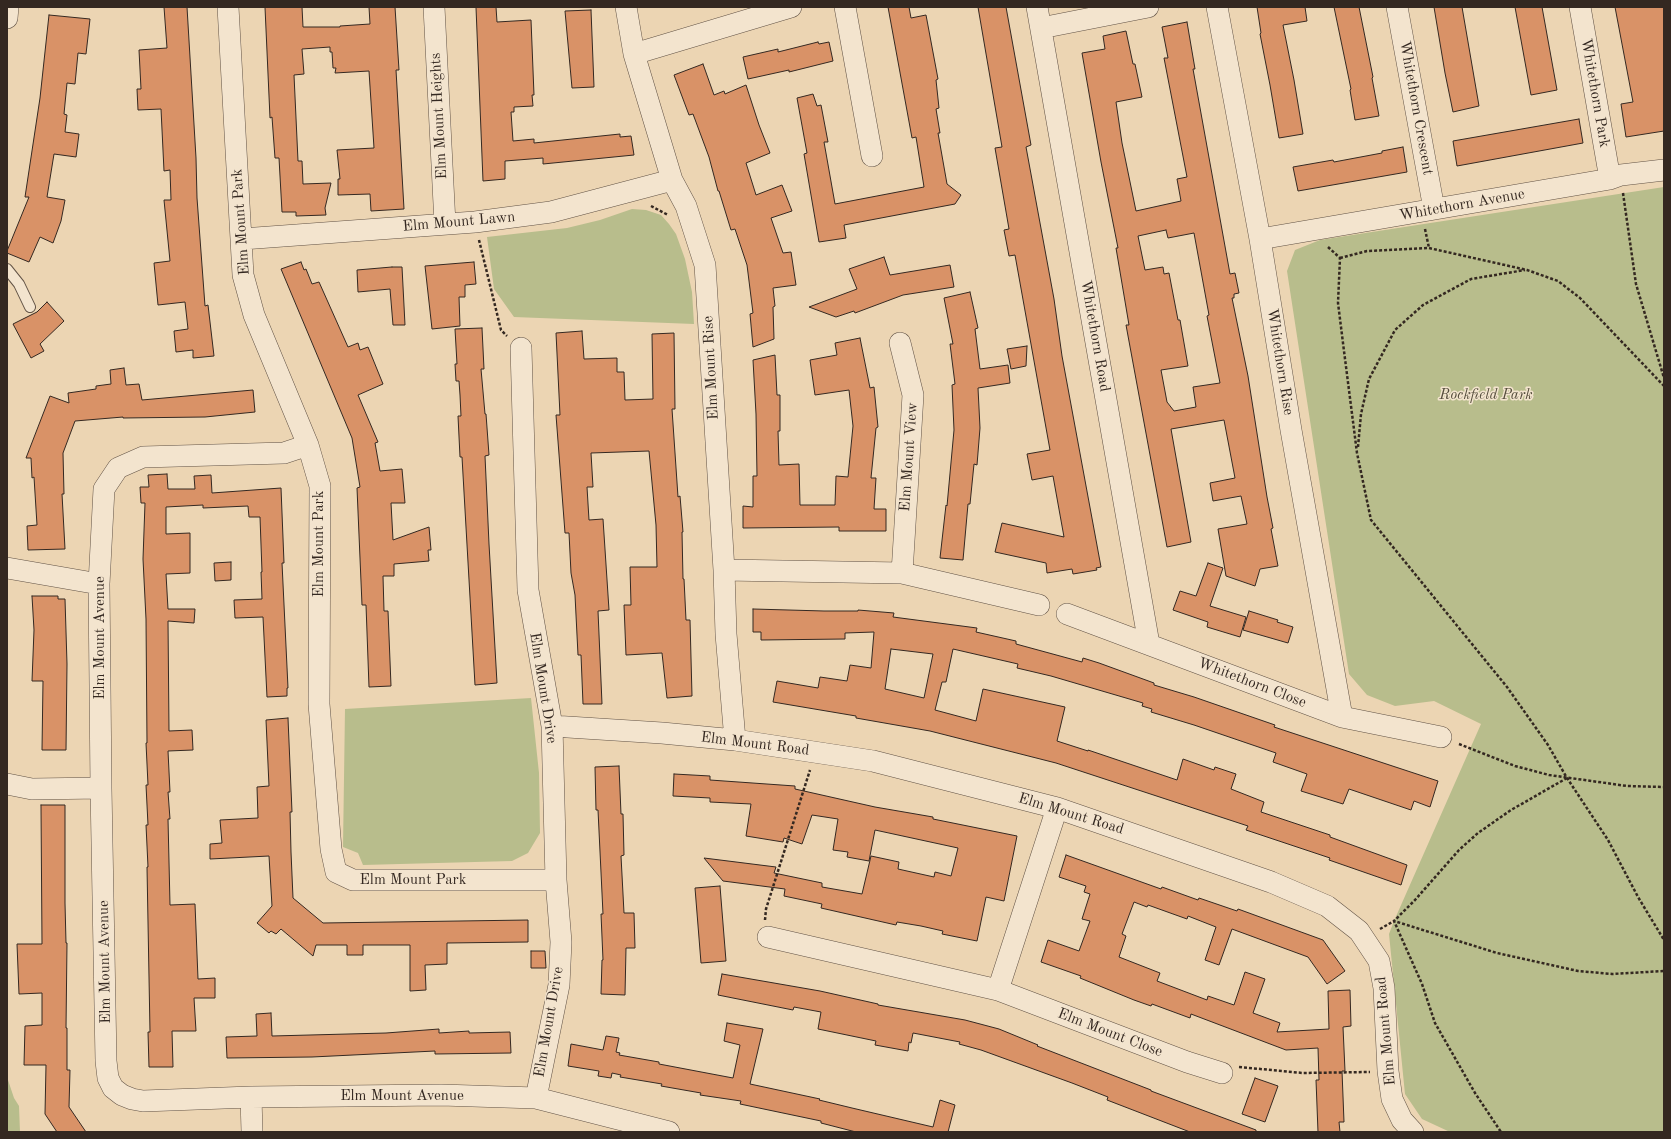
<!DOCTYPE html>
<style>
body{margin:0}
#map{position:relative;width:1671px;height:1139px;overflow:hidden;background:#ecd5b3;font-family:"Old Standard TT",serif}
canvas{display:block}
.frame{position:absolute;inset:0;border:8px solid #342821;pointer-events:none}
</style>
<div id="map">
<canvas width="1671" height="1139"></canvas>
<div class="frame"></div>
</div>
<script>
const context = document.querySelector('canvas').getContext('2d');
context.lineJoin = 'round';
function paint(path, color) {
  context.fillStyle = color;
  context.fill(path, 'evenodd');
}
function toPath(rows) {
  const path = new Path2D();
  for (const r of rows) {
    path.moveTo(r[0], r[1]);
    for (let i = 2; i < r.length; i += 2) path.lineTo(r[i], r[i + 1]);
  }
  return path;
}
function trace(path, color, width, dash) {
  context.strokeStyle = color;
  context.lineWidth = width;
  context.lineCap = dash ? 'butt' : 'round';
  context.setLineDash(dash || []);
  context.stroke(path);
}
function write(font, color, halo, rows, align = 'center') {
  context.font = font + ' "Old Standard TT",serif';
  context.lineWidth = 3;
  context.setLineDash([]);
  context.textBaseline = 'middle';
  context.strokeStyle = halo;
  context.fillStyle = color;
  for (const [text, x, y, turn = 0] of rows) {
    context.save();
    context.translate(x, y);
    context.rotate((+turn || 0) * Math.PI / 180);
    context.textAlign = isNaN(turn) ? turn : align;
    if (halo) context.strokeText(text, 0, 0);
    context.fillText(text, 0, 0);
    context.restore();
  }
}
paint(toPath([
 [1664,187,1664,1132,1450,1132,1422,1119,1405,1094,1389,934,1394,921,1481,724,1434,701,1395,706,1367,695,1349,674,1287,271,1295,250,1320,240],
 [632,209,646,210,661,215,669,224,676,234,685,259,692,292,694,324,514,317,494,289,487,237,567,228,600,220],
 [531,698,539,773,540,833,528,853,512,861,363,865,358,853,343,847,345,709],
 [7,1077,14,1098,19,1106,20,1132,7,1132]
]), '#b8bd8c');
const building = toPath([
 [164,7,187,7,196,158,197,198,205,306,208,305,214,356,193,358,193,350,176,352,174,331,188,329,185,302,158,305,154,263,170,261,164,200,171,200,170,170,164,171,161,109,138,110,137,89,141,89,139,50,167,48,164,7],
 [265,7,302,7,303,27,340,27,340,26,370,24,369,7,395,7,399,70,396,70,404,209,371,211,370,194,338,195,338,179,340,179,337,150,374,148,369,71,335,73,336,68,333,68,332,52,330,52,330,47,302,49,304,74,294,75,298,161,302,161,303,184,331,183,325,208,326,215,296,216,296,212,282,212,279,158,275,158,272,117,270,118,265,7],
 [476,7,496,7,497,22,531,20,534,95,532,95,533,106,514,107,514,112,511,112,513,141,534,139,534,143,620,134,620,137,631,136,634,155,543,164,543,158,505,161,505,179,483,181,476,7],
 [888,7,909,7,911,18,926,15,938,79,936,80,939,108,936,109,940,133,938,133,947,184,961,195,955,204,844,225,846,238,819,242,804,154,807,153,797,98,813,94,817,106,821,105,828,142,824,142,835,204,924,187,916,137,912,138,888,7],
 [978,7,1006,7,1031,145,1026,147,1054,299,1062,356,1101,567,1096,568,1097,570,1073,574,1072,569,1047,573,1046,563,995,552,1002,523,1064,537,1053,476,1032,480,1027,454,1050,450,1015,255,1009,256,1004,230,1009,229,995,148,1002,147,978,7],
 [1257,7,1305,7,1307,21,1283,25,1294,80,1303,134,1279,138,1270,85,1260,34,1261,33,1257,7],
 [1334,7,1359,7,1373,77,1372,78,1379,116,1355,120,1350,90,1351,89,1334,7],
 [1434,7,1462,7,1479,106,1453,112,1445,73,1434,7],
 [1515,7,1542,7,1557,90,1531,95,1515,7],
 [1615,7,1664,7,1664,131,1626,137,1621,104,1633,102,1615,7],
 [591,10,594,87,572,88,565,11,591,10],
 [49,15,90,19,86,54,78,53,75,84,67,83,64,114,67,115,65,132,79,134,76,157,54,154,47,197,65,200,61,221,53,243,40,237,29,262,7,253,7,251,29,197,25,197,40,98,49,15],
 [1187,22,1195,69,1193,69,1230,274,1235,273,1239,293,1234,294,1234,298,1232,298,1248,376,1267,497,1273,528,1271,529,1278,566,1260,569,1255,586,1226,576,1218,529,1247,524,1241,496,1213,501,1210,483,1235,478,1224,420,1171,429,1191,542,1167,547,1126,325,1129,325,1116,248,1118,248,1101,162,1082,53,1105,49,1103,36,1126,31,1133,64,1135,64,1142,97,1116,102,1122,143,1136,211,1181,201,1177,179,1187,177,1164,58,1168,58,1162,27,1187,22],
 [1166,230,1168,238,1194,233,1209,315,1207,316,1220,383,1193,387,1196,407,1174,411,1167,402,1161,370,1188,366,1180,320,1178,320,1169,273,1164,274,1163,267,1145,270,1138,236,1166,230],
 [818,42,819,44,829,42,833,61,789,72,789,70,748,79,743,57,778,49,778,52,818,42],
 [703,64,714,95,724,91,725,94,746,85,759,125,770,153,746,163,756,195,782,185,792,211,771,218,783,253,791,252,796,285,773,288,775,306,773,307,774,339,753,347,750,314,753,313,747,265,735,229,731,230,719,191,718,191,709,157,693,114,689,115,674,75,703,64],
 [1579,119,1583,143,1457,166,1453,141,1579,119],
 [1403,147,1407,172,1298,191,1293,167,1333,160,1334,162,1382,153,1382,151,1403,147],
 [884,257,890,275,950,265,954,287,903,295,855,313,854,311,836,317,809,307,857,289,849,269,884,257],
 [301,262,304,270,306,269,312,284,319,282,348,347,358,343,360,350,368,347,383,384,358,395,378,442,375,443,380,471,402,469,405,503,391,503,393,540,429,527,431,550,428,550,429,561,394,564,394,576,383,576,384,611,388,611,391,686,369,687,366,605,362,605,357,488,360,487,352,438,281,269,301,262],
 [474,262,476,284,465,285,465,297,459,297,460,326,432,329,425,266,474,262],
 [392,267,402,267,405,325,393,325,390,289,358,292,357,270,392,267],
 [970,292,978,328,975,329,980,369,1008,365,1010,383,978,388,980,428,977,465,974,464,970,504,968,504,963,560,940,558,946,505,947,506,954,430,952,385,955,384,950,344,953,344,944,298,970,292],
 [47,302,64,321,40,344,44,351,31,358,13,324,37,312,47,302],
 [482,328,484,369,481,369,485,414,486,414,489,455,485,456,489,544,497,683,475,685,462,457,460,457,458,416,461,416,460,395,459,381,456,381,455,364,457,364,455,329,482,328],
 [582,331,584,359,617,358,617,372,624,372,625,400,653,399,652,334,674,333,675,409,672,409,678,497,680,496,683,532,682,532,683,579,684,579,686,620,690,620,692,696,667,698,662,653,626,655,624,605,631,605,630,567,657,567,656,525,649,451,591,453,593,487,587,487,589,520,603,519,609,610,598,611,602,704,583,704,581,655,578,655,575,595,571,573,569,533,565,533,556,415,560,415,556,333,582,331],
 [860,338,870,388,874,387,878,427,876,428,871,478,876,478,874,509,886,509,886,531,839,531,839,527,743,528,743,506,753,507,753,476,757,476,756,414,753,360,775,355,777,395,780,395,780,431,778,431,779,465,799,464,800,505,835,505,836,476,848,477,853,426,849,390,815,395,810,360,837,355,835,343,860,338],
 [1027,346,1026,366,1011,369,1007,349,1027,346],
 [124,368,126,385,139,384,142,400,253,390,255,412,205,417,123,418,123,417,75,421,63,453,64,494,62,494,65,549,28,550,27,526,37,525,34,477,32,478,31,458,26,458,50,396,69,403,68,393,96,389,96,386,111,384,110,370,124,368],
 [167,474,168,489,195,489,194,476,211,475,212,493,281,488,284,563,282,563,288,688,287,688,287,696,267,697,263,617,235,618,234,600,262,599,261,572,262,572,260,517,249,517,248,506,203,508,203,505,166,507,166,534,190,533,190,573,166,574,168,609,195,609,194,623,168,621,169,731,192,730,193,750,168,751,170,792,168,792,170,819,168,819,170,905,195,904,198,979,215,978,215,998,194,998,196,1031,172,1031,173,1067,149,1067,148,1032,150,1032,147,867,148,867,146,825,148,825,146,785,148,785,146,743,147,743,146,619,143,559,145,503,141,503,140,487,149,487,148,475,167,474],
 [231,562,231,580,215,581,214,563,231,562],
 [1208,563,1223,568,1210,606,1246,617,1240,637,1207,627,1208,622,1173,610,1180,591,1196,596,1208,563],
 [32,596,58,596,58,599,65,599,67,664,66,750,42,750,43,681,32,681,34,630,32,596],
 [753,609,824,611,858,611,858,610,894,613,893,617,977,628,976,632,1016,641,1016,644,1082,662,1083,658,1099,663,1154,683,1154,685,1194,697,1275,725,1274,727,1438,781,1430,807,1414,801,1411,810,1349,789,1343,804,1301,791,1307,774,1273,762,1276,753,1194,725,1151,712,1152,709,1142,706,1143,703,1051,676,1017,668,1018,664,953,649,946,682,942,682,935,710,976,721,983,689,1065,707,1057,741,1088,751,1088,750,1177,780,1183,759,1214,770,1215,767,1236,774,1231,789,1264,802,1261,812,1330,835,1330,837,1407,865,1401,885,1329,860,1330,858,1246,830,1248,826,1056,763,930,731,856,718,856,716,773,702,777,681,818,688,820,677,847,681,850,665,871,668,874,632,845,633,845,639,761,640,761,632,753,632,753,609],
 [891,649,933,654,924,698,885,689,891,649],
 [1249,611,1278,620,1277,622,1293,627,1288,643,1243,630,1249,611],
 [288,718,292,812,290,812,291,852,293,898,323,923,528,920,528,942,447,943,447,964,425,965,426,990,410,991,410,945,363,945,363,955,347,955,347,945,316,945,313,956,281,929,276,934,271,931,269,933,257,923,272,906,269,856,210,859,210,844,222,843,220,820,258,818,257,787,269,786,266,720,288,718],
 [619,766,621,814,623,814,624,855,621,856,624,913,634,913,635,948,626,948,625,995,601,994,602,960,603,960,601,914,603,914,598,810,596,810,595,767,619,766],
 [674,774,710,776,710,780,795,786,795,789,875,807,933,817,933,819,1017,836,1004,901,986,897,977,941,942,934,943,931,921,926,897,922,896,925,821,908,822,904,784,896,785,889,723,881,704,858,776,867,774,873,822,883,822,887,862,894,871,856,899,862,898,869,934,877,935,872,951,876,958,848,875,830,869,861,847,857,848,852,833,850,838,819,812,815,802,844,784,838,783,842,746,836,751,804,710,802,710,798,673,796,674,774],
 [41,805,65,805,65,903,66,943,67,943,66,1028,67,1028,67,1070,70,1070,69,1107,86,1132,57,1132,45,1114,46,1065,24,1065,25,1026,42,1025,42,993,19,994,17,944,42,944,41,805],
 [1066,855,1161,889,1162,887,1198,900,1199,898,1237,911,1238,909,1323,940,1345,971,1327,984,1308,957,1232,929,1219,965,1205,960,1216,927,1188,916,1187,919,1148,905,1147,907,1134,902,1122,934,1126,936,1119,957,1160,973,1157,981,1207,1000,1208,996,1234,1005,1245,972,1265,979,1253,1013,1280,1023,1277,1032,1329,1029,1328,991,1350,990,1351,1026,1343,1027,1345,1071,1342,1071,1344,1122,1339,1122,1340,1132,1318,1132,1316,1080,1319,1080,1318,1048,1286,1050,1191,1014,1190,1018,1152,1004,1151,1006,1134,1000,1080,978,1081,976,1041,962,1048,940,1079,951,1090,921,1082,919,1090,894,1084,892,1086,886,1059,877,1066,855],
 [720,886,726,961,701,963,695,888,720,886],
 [531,951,545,951,546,968,531,968,531,951],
 [722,974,820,991,878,1004,878,1005,965,1020,999,1029,1038,1045,1037,1046,1151,1090,1151,1091,1256,1130,1256,1132,1190,1132,1107,1100,1108,1097,1072,1083,981,1050,959,1044,960,1042,913,1033,911,1043,909,1042,908,1051,875,1045,876,1041,818,1029,821,1012,794,1007,793,1010,718,995,722,974],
 [271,1013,272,1036,386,1033,439,1029,439,1033,469,1031,469,1033,510,1032,511,1053,435,1054,435,1051,312,1057,227,1058,226,1037,257,1036,256,1014,271,1013],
 [727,1023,763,1029,750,1084,820,1099,819,1100,852,1108,933,1127,940,1100,955,1105,948,1132,856,1132,821,1123,821,1121,740,1104,741,1101,700,1095,701,1093,661,1086,662,1084,620,1077,621,1075,612,1073,611,1078,598,1076,599,1071,568,1066,571,1044,603,1050,606,1036,619,1038,616,1052,620,1053,619,1055,659,1062,659,1064,733,1078,740,1045,724,1041,727,1023],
 [1255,1078,1278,1086,1265,1122,1242,1114,1255,1078]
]);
paint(building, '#d99267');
trace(building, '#342821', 1);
const lane = toPath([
 [7,269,19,284,30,307]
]);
const street = toPath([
 [228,7,243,275,254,315,308,445,320,486,319,704,331,849,336,872,353,880,556,880],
 [434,7,445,224],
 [626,7,634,54,672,180,686,206,705,265,724,570,726,634,735,740],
 [845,7,872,156],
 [1037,7,1149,644],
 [1217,7,1260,239,1291,430,1342,717],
 [1397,7,1434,209],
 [1580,7,1610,179],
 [7,18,8,7],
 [1041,28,1148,7],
 [634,54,791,7],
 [242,239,475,222,551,212,672,180],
 [1260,239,1610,179,1621,175,1664,170],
 [900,343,913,395,902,573],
 [521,348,528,590,552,726,556,880,561,942,559,985,536,1098],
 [308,445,284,453,143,457,118,468,104,489,99,584,101,788,106,1061,108,1078,113,1088,122,1095,132,1099,143,1101,251,1097,441,1095,536,1098,669,1132],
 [7,568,99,584],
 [724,570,902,573,1039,605],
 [1067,614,1342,717,1441,737],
 [552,726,662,733,735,740,873,761,1057,808,1271,882,1327,906,1359,931,1379,961,1384,988,1388,1071,1392,1099,1402,1120,1413,1132],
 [7,784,32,789,101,788],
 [768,937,998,990,1187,1062,1222,1073],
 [998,990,1057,808],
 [251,1097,252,1132]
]);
trace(lane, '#625346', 12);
trace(street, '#625346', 22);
trace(toPath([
 [1623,193,1636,284,1664,378],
 [651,206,668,215],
 [1425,229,1429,248],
 [479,240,501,330,507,336],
 [1328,247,1340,258,1338,303,1344,351,1357,453,1371,520,1507,687,1548,745,1567,778,1608,840,1638,897,1664,940],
 [1340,258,1367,251,1429,248,1527,270,1558,281,1580,298,1664,386],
 [1358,447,1361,414,1369,379,1395,330,1423,305,1471,279,1525,270],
 [1459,744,1515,766,1549,775,1627,786,1664,787],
 [1567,778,1511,810,1478,833,1459,850,1415,900,1394,921,1497,953,1578,971,1612,974,1664,971],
 [765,920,766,909,810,770],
 [1380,929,1394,921,1422,984,1435,1023,1475,1093,1501,1132],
 [1239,1067,1303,1073,1370,1072]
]), '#342821', 2.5, [3, 2]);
trace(lane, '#f3e4ce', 10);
trace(street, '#f3e4ce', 21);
write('15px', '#342821', '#f3e4ce', [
 ["Whitethorn Park",1595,93,80],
 ["Whitethorn Crescent",1416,108,80],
 ["Elm Mount Heights",439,116,-93],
 ["Whitethorn Avenue",1462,205,-10],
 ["Elm Mount Park",241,222,-94],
 ["Elm Mount Lawn",459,222,-5],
 ["Whitethorn Road",1095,336,80],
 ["Whitethorn Rise",1280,362,81],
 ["Elm Mount Rise",711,368,-93],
 ["Elm Mount View",909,457,-86],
 ["Elm Mount Park",319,544,-90],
 ["Elm Mount Avenue",100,638,-90],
 ["Whitethorn Close",1252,683,21],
 ["Elm Mount Drive",543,688,81],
 ["Elm Mount Road",755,744,7],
 ["Elm Mount Road",1071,814,17],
 ["Elm Mount Park",413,880],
 ["Elm Mount Avenue",105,962,-91],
 ["Elm Mount Drive",549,1022,-80],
 ["Elm Mount Road",1386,1031,-95],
 ["Elm Mount Close",1110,1033,21],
 ["Elm Mount Avenue",402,1096]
]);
write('italic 15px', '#554d3c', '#f3e4ce', [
 ["Rockfield Park",1486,395]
]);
</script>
